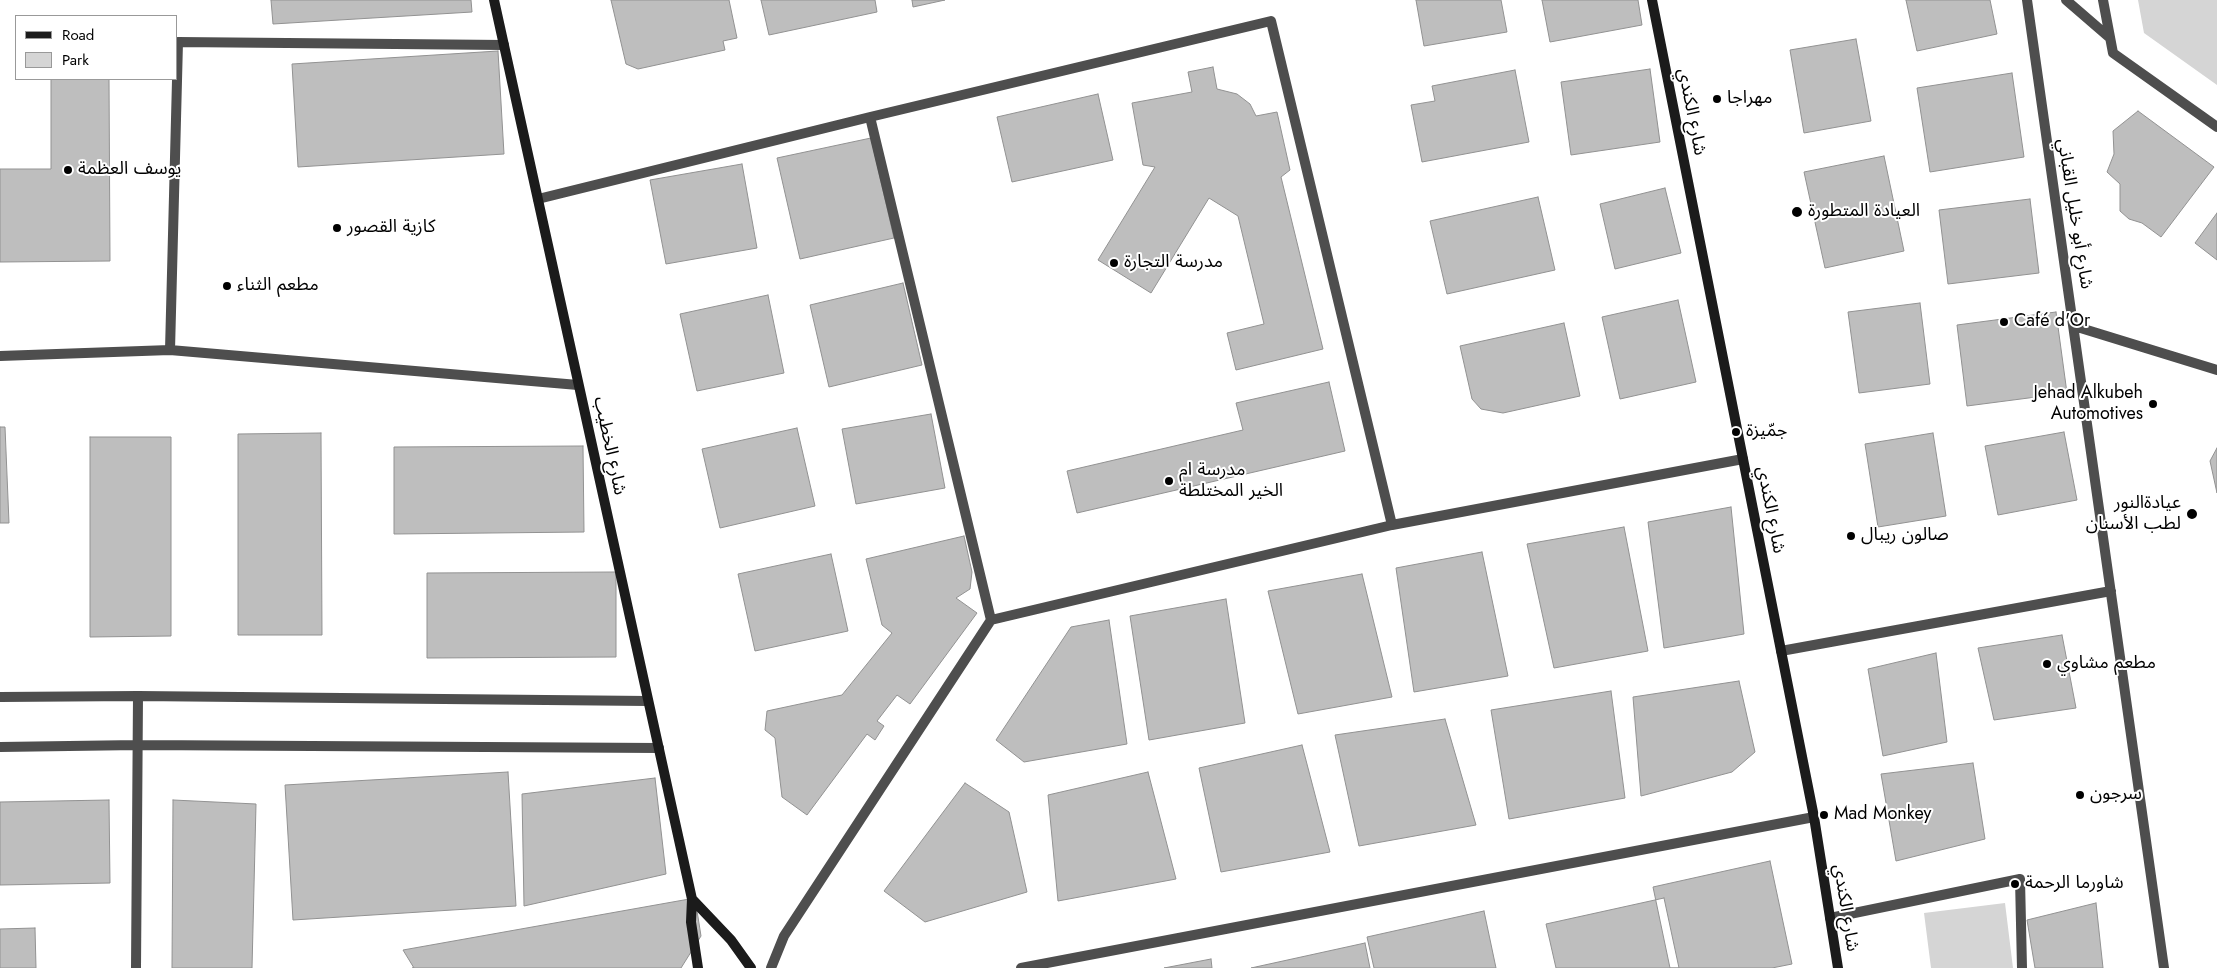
<!DOCTYPE html>
<meta charset="utf-8">
<style>
body{margin:0}
#map{position:relative;width:2217px;height:968px;overflow:hidden;background:#fff;font-family:Jost,sans-serif}
canvas{display:block}
.legend{position:absolute;left:15px;top:15px;width:162px;height:65px;box-sizing:border-box;background:#fff;border:1px solid #999;margin:0;padding:6px 9px;list-style:none;font-size:15px;color:#000}
.legend li{display:flex;align-items:center;gap:10px;height:25px}
.legend b{width:25px;border:1px solid #999}
</style>
<div id="map">
<canvas width="2217" height="968"></canvas>
<ul class="legend">
<li><b style="height:6px;background:#1b1b1b"></b>Road</li>
<li><b style="height:14px;background:#d5d5d5"></b>Park</li>
</ul>
</div>
<script>
const context = document.querySelector('canvas').getContext('2d');
context.lineJoin = 'round';
function paint(path, color) {
  context.fillStyle = color;
  context.fill(path, 'evenodd');
}
function toPath(rows) {
  const path = new Path2D();
  for (const r of rows) {
    path.moveTo(r[0], r[1]);
    for (let i = 2; i < r.length; i += 2) path.lineTo(r[i], r[i + 1]);
  }
  return path;
}
function trace(path, color, width, dash) {
  context.strokeStyle = color;
  context.lineWidth = width;
  context.lineCap = dash ? 'butt' : 'round';
  context.setLineDash(dash || []);
  context.stroke(path);
}
function write(font, color, halo, rows, align = 'center') {
  context.font = font + ' Jost,"Noto Sans Arabic",sans-serif';
  context.lineWidth = 4;
  context.setLineDash([]);
  context.textBaseline = 'middle';
  context.strokeStyle = halo;
  context.fillStyle = color;
  for (const [text, x, y, turn = 0] of rows) {
    context.save();
    context.translate(x, y);
    context.rotate((+turn || 0) * Math.PI / 180);
    context.textAlign = isNaN(turn) ? turn : align;
    if (halo) context.strokeText(text, 0, 0);
    context.fillText(text, 0, 0);
    context.restore();
  }
}
paint(toPath([
 [2138,0,2217,0,2217,85,2144,33],
 [2005,903,2013,968,1931,968,1924,913]
]), '#d5d5d5');
const building = toPath([
 [271,0,471,0,472,12,273,24,271,0],
 [611,0,729,0,737,38,723,41,725,50,638,69,626,64,611,0],
 [761,0,875,0,877,12,769,35,761,0],
 [912,0,945,0,913,7,912,0],
 [1416,0,1501,0,1507,32,1424,46,1416,0],
 [1542,0,1638,0,1642,25,1550,42,1542,0],
 [1906,0,1990,0,1997,34,1917,51,1906,0],
 [1856,39,1871,121,1804,133,1790,50,1856,39],
 [498,51,504,154,298,167,292,64,498,51],
 [1213,67,1217,89,1237,94,1250,104,1256,116,1277,112,1290,170,1281,177,1323,349,1236,370,1227,333,1264,324,1238,216,1209,198,1151,293,1098,260,1155,167,1143,165,1132,103,1192,92,1188,72,1213,67],
 [1650,69,1660,142,1571,155,1561,82,1650,69],
 [1515,70,1529,142,1422,162,1411,105,1435,101,1432,86,1515,70],
 [2012,73,2024,157,1930,172,1917,88,2012,73],
 [51,79,109,79,110,261,0,262,0,169,51,169,51,79],
 [1098,94,1113,160,1012,182,997,117,1098,94],
 [2138,111,2214,167,2161,237,2142,223,2129,219,2120,211,2120,184,2107,172,2114,154,2113,131,2138,111],
 [871,138,894,238,800,259,777,158,871,138],
 [1884,156,1904,251,1825,268,1804,172,1884,156],
 [742,164,757,248,666,264,650,180,742,164],
 [1665,188,1681,253,1615,269,1600,204,1665,188],
 [1538,197,1555,270,1447,294,1430,221,1538,197],
 [2030,199,2039,273,1948,284,1939,210,2030,199],
 [2217,213,2217,260,2195,243,2217,213],
 [903,283,922,365,829,387,810,305,903,283],
 [768,295,784,373,697,391,680,314,768,295],
 [1678,300,1696,382,1620,399,1602,317,1678,300],
 [1920,303,1930,384,1859,393,1848,312,1920,303],
 [2056,312,2067,393,1967,406,1957,325,2056,312],
 [1564,323,1580,396,1503,413,1481,409,1472,399,1460,346,1564,323],
 [1329,382,1345,451,1077,513,1067,471,1243,430,1236,403,1329,382],
 [931,414,945,488,856,504,842,429,931,414],
 [0,427,5,427,9,523,0,523,0,427],
 [797,428,815,506,720,528,702,449,797,428],
 [2064,432,2077,500,1998,515,1985,446,2064,432],
 [321,433,322,635,238,635,238,434,321,433],
 [1933,433,1946,516,1878,527,1865,444,1933,433],
 [90,437,171,437,171,636,90,637,90,437],
 [583,446,584,532,394,534,394,447,583,446],
 [2217,448,2217,493,2210,461,2217,448],
 [1731,507,1744,634,1664,648,1648,522,1731,507],
 [1624,527,1648,651,1554,668,1527,544,1624,527],
 [964,536,972,572,970,589,956,598,977,613,910,704,897,695,877,721,884,726,875,740,867,734,807,815,782,797,775,738,765,730,767,711,842,695,892,633,882,625,866,559,964,536],
 [1482,552,1508,676,1414,692,1396,568,1482,552],
 [831,554,848,631,755,651,738,574,831,554],
 [616,572,616,657,427,658,427,573,616,572],
 [1362,574,1392,697,1298,714,1268,591,1362,574],
 [1226,599,1245,723,1149,740,1130,616,1226,599],
 [1109,620,1127,744,1024,762,996,740,1071,627,1109,620],
 [2062,635,2076,708,1994,720,1978,648,2062,635],
 [1936,653,1947,742,1883,756,1868,669,1936,653],
 [1739,681,1755,752,1732,772,1641,796,1633,697,1739,681],
 [1611,691,1625,798,1509,819,1491,710,1611,691],
 [1445,719,1476,825,1359,846,1335,735,1445,719],
 [1302,745,1330,852,1221,872,1199,768,1302,745],
 [1973,763,1985,839,1896,861,1881,774,1973,763],
 [508,772,516,906,293,920,285,785,508,772],
 [1148,772,1176,879,1058,901,1048,795,1148,772],
 [655,778,666,874,524,906,522,794,655,778],
 [965,783,1009,812,1027,892,925,922,884,891,965,783],
 [109,800,110,883,0,885,0,802,109,800],
 [173,800,256,804,252,968,172,968,173,800],
 [1770,861,1792,964,1772,968,1670,968,1653,887,1770,861],
 [695,898,701,936,681,968,412,968,414,968,403,950,695,898],
 [1664,898,1679,968,1556,968,1546,924,1664,898],
 [2096,903,2103,968,2035,968,2027,920,2096,903],
 [1484,911,1496,968,1374,968,1367,937,1484,911],
 [35,928,36,968,0,968,0,929,35,928],
 [1365,943,1370,968,1251,968,1365,943],
 [1211,959,1212,968,1164,968,1211,959]
]);
paint(building, '#bebebe');
trace(building, '#929292', 1);
trace(toPath([
 [2027,0,2164,968],
 [2066,0,2110,38],
 [2103,0,2113,53,2217,127],
 [538,199,870,117,1271,21,1392,525,991,620,870,117],
 [2074,326,2217,370],
 [170,350,178,42,504,45],
 [0,356,170,350,578,385],
 [1392,525,1743,459],
 [1781,651,2111,591],
 [0,697,138,696,648,701],
 [0,747,138,745,659,748],
 [1830,918,2020,879,2022,968],
 [136,968,138,696],
 [771,968,784,936,991,620],
 [1021,968,1814,817]
]), '#4e4e4e', 10);
trace(toPath([
 [494,0,692,899,691,922,698,968],
 [1652,0,1814,817,1838,968],
 [692,899,731,940,751,968]
]), '#1b1b1b', 10);
for (const [x, y, r, color] of [
 [1717,99,5,"#000"],
 [68,170,5,"#000"],
 [1797,212,6,"#000"],
 [337,228,5,"#000"],
 [1114,263,5,"#000"],
 [227,286,5,"#000"],
 [2004,322,5,"#000"],
 [2153,404,5,"#000"],
 [1736,432,5,"#000"],
 [1169,481,5,"#000"],
 [2192,514,6,"#000"],
 [1851,536,5,"#000"],
 [2047,664,5,"#000"],
 [2080,795,5,"#000"],
 [1824,815,5,"#000"],
 [2015,884,5,"#000"]
]) {
  const dot = new Path2D();
  dot.arc(x, y, r, 0, 2 * Math.PI);
  context.fillStyle = color;
  context.fill(dot);
  trace(dot, '#fff', 2);
}
write('18px', '#000', '#fff', [
 ["مهراجا",1727,99],
 ["يوسف العظمة",78,170],
 ["العيادة المتطورة",1808,212],
 ["كازية القصور",347,228],
 ["مدرسة التجارة",1124,263],
 ["مطعم الثناء",237,286],
 ["Café d'Or",2014,322],
 ["Jehad Alkubeh",2143,394,"right"],
 ["Automotives",2143,415,"right"],
 ["جمّيزة",1746,432],
 ["مدرسة ام",1179,471],
 ["الخير المختلطة",1179,492],
 ["عيادةالنور",2181,504,"right"],
 ["لطب الأسنان",2181,525,"right"],
 ["صالون ريبال",1861,536],
 ["مطعم مشاوي",2057,664],
 ["سرجون",2090,795],
 ["Mad Monkey",1834,815],
 ["شاورما الرحمة",2025,884]
], 'left');
write('18px', '#000', '#fff', [
 ["شارع الكندي",1691,112,79],
 ["شارع أبو خليل القباني",2074,214,81],
 ["شارع الخطيب",609,446,78],
 ["شارع الكندي",1770,510,79],
 ["شارع الكندي",1845,908,81]
]);
</script>
